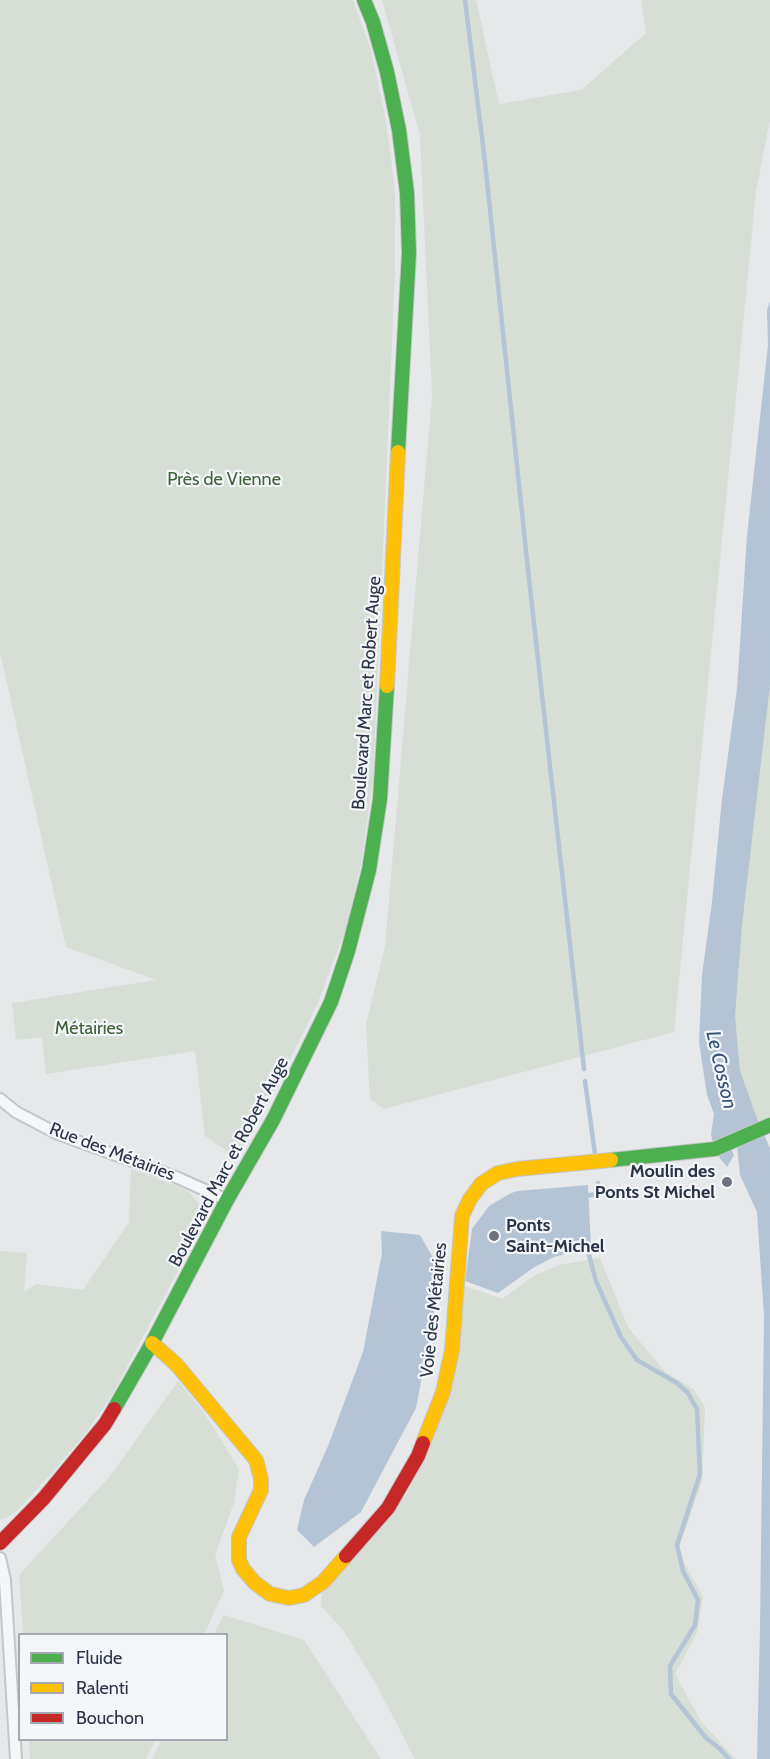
<!DOCTYPE html>
<meta charset="utf-8">
<style>
body{margin:0}
#map{position:relative;width:770px;height:1759px;overflow:hidden;background:#e6e8ea;font-family:Cabin,sans-serif}
canvas{display:block}
.legend{position:absolute;left:18px;top:1633px;width:210px;height:108px;box-sizing:border-box;background:#f4f6f9;border:2px solid #a4a8b1;margin:0;padding:8px 10px;list-style:none;font-size:18px;color:#2b3445}
.legend li{display:flex;align-items:center;gap:12px;height:30px}
.legend b{width:30px;border:2px solid #a4a8b1}
</style>
<div id="map">
<canvas width="770" height="1759"></canvas>
<ul class="legend">
<li><b style="height:8px;background:#4caf50"></b>Fluide</li>
<li><b style="height:8px;background:#ffc107"></b>Ralenti</li>
<li><b style="height:8px;background:#c62828"></b>Bouchon</li>
</ul>
</div>
<script>
const context = document.querySelector('canvas').getContext('2d');
context.lineJoin = 'round';
function paint(path, color) {
  context.fillStyle = color;
  context.fill(path, 'evenodd');
}
function toPath(rows) {
  const path = new Path2D();
  for (const r of rows) {
    path.moveTo(r[0], r[1]);
    for (let i = 2; i < r.length; i += 2) path.lineTo(r[i], r[i + 1]);
  }
  return path;
}
function trace(path, color, width, dash) {
  context.strokeStyle = color;
  context.lineWidth = width;
  context.lineCap = dash ? 'butt' : 'round';
  context.setLineDash(dash || []);
  context.stroke(path);
}
function write(font, color, halo, rows, align = 'center') {
  context.font = font + ' Cabin,sans-serif';
  context.lineWidth = 4.5;
  context.setLineDash([]);
  context.textBaseline = 'middle';
  context.strokeStyle = halo;
  context.fillStyle = color;
  for (const [text, x, y, turn = 0] of rows) {
    context.save();
    context.translate(x, y);
    context.rotate((+turn || 0) * Math.PI / 180);
    context.textAlign = isNaN(turn) ? turn : align;
    if (halo) context.strokeText(text, 0, 0);
    context.fillText(text, 0, 0);
    context.restore();
  }
}
paint(toPath([
 [0,0,353,0,371,50,386,121,395,190,395,273,373,780,361,864,346,929,316,1007,270,1099,237,1158,205,1136,195,1051,46,1074,42,1037,16,1040,12,1003,156,980,66,947,0,652],
 [382,0,476,0,499,104,581,90,646,33,641,0,770,0,770,119,756,192,674,1032,384,1109,370,1099,366,1024,385,947,432,395,420,135],
 [770,547,770,1121,759,1124,729,1076],
 [131,1169,182,1188,191,1194,199,1204,203,1214,202,1225,112,1395,85,1434,57,1467,19,1509,10,1516,0,1520,0,1251,27,1253,24,1292,36,1284,83,1290,129,1222],
 [600,1258,628,1327,665,1372,693,1389,705,1407,702,1481,678,1551,703,1597,697,1633,675,1674,702,1723,736,1759,415,1759,375,1682,343,1630,321,1606,322,1591,407,1494,434,1433,462,1285,502,1299,534,1276,559,1265],
 [178,1381,203,1411,239,1469,234,1503,215,1555,224,1591,204,1634,23,1634,19,1575,110,1476],
 [224,1615,304,1640,381,1759,152,1759,162,1740,226,1740,226,1634,214,1634],
 [29,1740,155,1740,146,1759,30,1759]
]), '#d6ded6');
paint(toPath([
 [770,301,770,685,742,925,735,1016,740,1071,759,1124,770,1148,770,1759,757,1759,760,1626,764,1315,757,1212,740,1175,737,1146,727,1139,734,1155,727,1167,719,1157,713,1144,711,1134,714,1114,707,1095,699,1042,702,975,712,902,722,799,737,689,747,536,768,345,767,310],
 [588,1185,591,1247,554,1257,533,1268,498,1293,465,1281,472,1229,489,1206,511,1193,518,1191],
 [381,1231,420,1235,436,1263,434,1312,416,1408,361,1512,314,1547,297,1530,304,1500,328,1446,363,1352,382,1253]
]), '#b4c4d5');
trace(toPath([
 [465,0,485,162,529,579,584,1069],
 [585,1081,595,1154],
 [584,1196,597,1194,598,1183],
 [586,1244,596,1281,621,1337,637,1360,677,1383,688,1393,697,1409,700,1474,677,1545,683,1571,698,1600,695,1625,670,1666,671,1694,706,1738,719,1748,729,1759]
]), '#b4c4d5', 4.5);
const street = toPath([
 [0,1099,16,1112,58,1134,176,1177,227,1200],
 [0,1558,5,1580,16,1759]
]);
const fast = toPath([
 [364,0,373,22,387,72,399,130,407,193,409,253,398,452],
 [611,1160,715,1149,770,1125],
 [114,1409,152,1343,227,1200,273,1120,331,1002,348,951,369,870,380,799,387,686]
]);
const slow = toPath([
 [387,686,398,452],
 [152,1343,176,1364,256,1460,261,1479,261,1490,239,1537,239,1560,243,1569,255,1583,270,1594,289,1598,304,1595,323,1582,346,1556],
 [423,1443,443,1392,452,1350,462,1216,470,1199,481,1184,498,1173,517,1169,611,1160]
]);
const jam = toPath([
 [0,1543,44,1498,105,1424,114,1409],
 [346,1556,388,1508,418,1456,423,1443]
]);
trace(street, '#c4c6c8', 14);
trace(fast, '#c4c6c8', 16);
trace(slow, '#c4c6c8', 16);
trace(jam, '#c4c6c8', 16);
trace(street, '#f5f6f7', 10);
trace(fast, '#4caf50', 14);
trace(slow, '#ffc107', 14);
trace(jam, '#c62828', 14);
for (const [x, y, r, color] of [
 [727,1182,6,"#6c737f"],
 [494,1236,6,"#6c737f"]
]) {
  const dot = new Path2D();
  dot.arc(x, y, r, 0, 2 * Math.PI);
  context.fillStyle = color;
  context.fill(dot);
  trace(dot, '#f4f6f9', 2);
}
write('18px', '#3f6138', '#f4f6f9', [
 ["Près de Vienne",224,480],
 ["Métairies",89,1029]
]);
write('18px', '#2b3445', '#f4f6f9', [
 ["Boulevard Marc et Robert Auge",367,693,-86],
 ["Rue des Métairies",112,1152,21],
 ["Boulevard Marc et Robert Auge",229,1162,-62],
 ["Voie des Métairies",434,1310,-84]
]);
write('bold 18px', '#2b3445', '#f4f6f9', [
 ["Moulin des",715,1172],
 ["Ponts St Michel",715,1193],
 ["Ponts",506,1226,"left"],
 ["Saint-Michel",506,1247,"left"]
], 'right');
write('italic 20px', '#34527a', '#f4f6f9', [
 ["Le Cosson",721,1070,77]
]);
</script>
